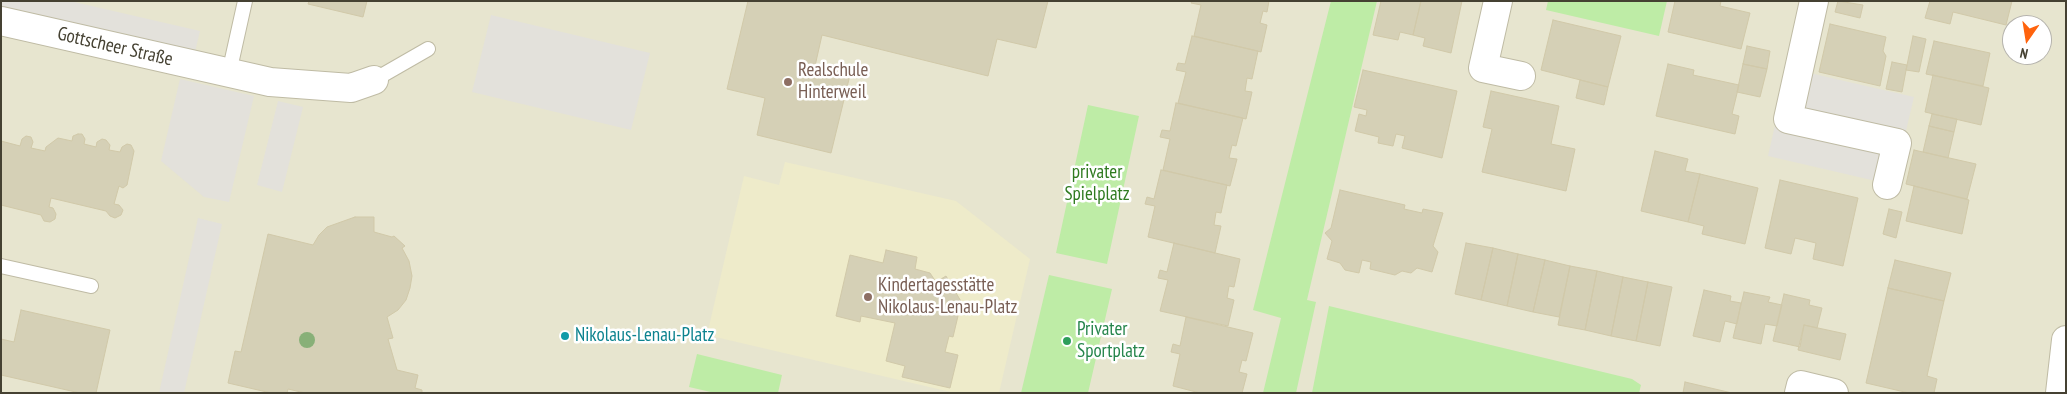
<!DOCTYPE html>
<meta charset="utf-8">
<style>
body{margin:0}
#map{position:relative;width:2067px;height:394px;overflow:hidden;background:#f3f1e2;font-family:"PT Sans Narrow",sans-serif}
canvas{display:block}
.frame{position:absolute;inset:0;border:2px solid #454132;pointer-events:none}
.north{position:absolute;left:2002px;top:15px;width:50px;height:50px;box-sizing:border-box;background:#fff;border:1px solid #b5b3ad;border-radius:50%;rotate:193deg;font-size:14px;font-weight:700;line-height:20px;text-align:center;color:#454132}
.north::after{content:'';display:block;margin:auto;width:18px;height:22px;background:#ff630d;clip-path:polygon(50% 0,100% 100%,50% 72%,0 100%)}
</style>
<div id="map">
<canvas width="2067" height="394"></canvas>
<div class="frame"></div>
<div class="north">N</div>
</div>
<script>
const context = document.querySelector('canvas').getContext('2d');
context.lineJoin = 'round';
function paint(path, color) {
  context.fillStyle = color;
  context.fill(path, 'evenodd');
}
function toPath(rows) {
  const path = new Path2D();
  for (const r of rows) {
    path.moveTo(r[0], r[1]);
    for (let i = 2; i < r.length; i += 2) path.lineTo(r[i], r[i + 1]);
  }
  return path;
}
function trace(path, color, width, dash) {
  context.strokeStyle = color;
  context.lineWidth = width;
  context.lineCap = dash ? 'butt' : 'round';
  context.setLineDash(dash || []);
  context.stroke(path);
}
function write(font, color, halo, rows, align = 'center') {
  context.font = font + ' "PT Sans Narrow",sans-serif';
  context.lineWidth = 5;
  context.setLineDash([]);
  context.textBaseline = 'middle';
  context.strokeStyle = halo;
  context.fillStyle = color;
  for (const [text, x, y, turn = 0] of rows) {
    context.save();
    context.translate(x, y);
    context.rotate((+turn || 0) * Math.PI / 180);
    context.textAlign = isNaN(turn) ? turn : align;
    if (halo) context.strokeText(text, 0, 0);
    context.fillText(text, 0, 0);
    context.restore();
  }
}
paint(toPath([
 [1,1,2066,1,2066,393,1,393],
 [2012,25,2042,25,2042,55,2012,55]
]), '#e7e5cf');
paint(toPath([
 [785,162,956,201,1030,259,999,393,955,393,707,335,744,176,779,185]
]), '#eeebca');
paint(toPath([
 [1331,1,1377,1,1307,300,1316,302,1296,393,1263,393,1281,318,1253,310],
 [1548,1,1667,1,1659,36,1546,10],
 [1088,105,1139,116,1107,264,1056,253],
 [1049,275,1112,289,1088,393,1021,393],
 [1329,306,1632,379,1641,385,1639,393,1312,393],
 [697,354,782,375,778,393,715,393,689,387]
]), '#beeca6');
paint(toPath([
 [1,1,70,1,200,31,195,52,1,8],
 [491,15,650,53,631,130,472,92],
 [1788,68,1914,97,1893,185,1768,156],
 [180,79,254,96,229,202,204,197,161,161],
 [278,101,303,107,282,192,257,185],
 [198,218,222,224,184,393,159,393]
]), '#e3e1db');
const building = toPath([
 [309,1,372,1,367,1,363,17,308,4,309,1],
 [748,1,1048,1,1036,48,997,39,988,76,822,35,815,66,850,75,831,153,757,135,765,98,727,89,748,1],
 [1192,1,1269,1,1267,12,1263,11,1260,23,1267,25,1261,52,1194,36,1201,5,1191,3,1192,1],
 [1381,1,1421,1,1413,35,1400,32,1398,40,1373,35,1381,1],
 [1421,1,1462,1,1451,53,1423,46,1425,38,1413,35,1421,1],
 [1675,1,1721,1,1720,6,1750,13,1741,49,1668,32,1675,1],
 [1838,1,1863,5,1860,18,1835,12,1838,1],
 [1930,1,2012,1,2006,25,1953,12,1950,24,1925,18,1930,1],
 [1553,20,1621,36,1608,87,1541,70,1553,20],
 [1830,24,1886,37,1883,51,1886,56,1880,86,1819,72,1830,24],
 [1192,36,1258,51,1252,79,1247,78,1245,91,1252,92,1246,119,1178,103,1186,72,1176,70,1178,63,1185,64,1192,36],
 [1913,36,1926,39,1919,72,1906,70,1913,36],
 [1934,41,1990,53,1983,86,1926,74,1934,41],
 [1747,46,1770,51,1767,69,1743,64,1747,46],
 [1892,62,1907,65,1902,92,1886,89,1892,62],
 [1668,64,1694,70,1693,75,1739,85,1732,114,1739,116,1735,134,1656,116,1668,64],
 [1743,64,1767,69,1760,97,1737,92,1743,64],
 [1363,70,1457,91,1442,158,1402,148,1405,136,1396,134,1393,146,1378,143,1379,137,1355,131,1359,114,1366,116,1367,110,1354,107,1363,70],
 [1933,75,1989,88,1981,125,1925,112,1933,75],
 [1580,80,1608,87,1604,105,1576,98,1580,80],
 [1491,91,1559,106,1551,144,1575,149,1566,191,1482,172,1492,129,1483,127,1491,91],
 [1176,103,1243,118,1236,146,1232,145,1229,158,1237,159,1230,186,1163,170,1170,139,1160,137,1162,130,1170,131,1176,103],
 [1932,114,1957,119,1954,132,1929,126,1932,114],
 [1929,126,1954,132,1948,158,1923,152,1929,126],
 [78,134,82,134,85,139,84,144,96,147,97,142,102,139,106,140,110,145,109,150,120,152,122,147,127,144,131,145,134,151,127,185,123,188,119,186,114,204,119,205,123,210,121,215,115,218,110,216,106,211,51,198,49,207,53,208,56,214,55,219,50,222,44,221,41,215,1,205,1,141,20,146,22,139,26,136,31,137,33,142,31,148,45,151,46,147,58,138,72,141,73,136,78,134],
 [1914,150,1976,164,1967,199,1906,184,1914,150],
 [1655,151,1688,159,1685,171,1700,174,1688,222,1641,211,1655,151],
 [1161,170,1227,185,1221,213,1216,212,1214,225,1221,226,1215,253,1148,237,1155,206,1145,204,1147,197,1154,199,1161,170],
 [1700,174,1758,188,1745,244,1702,234,1704,226,1688,222,1700,174],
 [1780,180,1858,198,1843,266,1813,259,1816,243,1795,238,1791,254,1765,248,1780,180],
 [1914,186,1969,200,1962,234,1906,221,1914,186],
 [1340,190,1405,205,1404,209,1422,213,1423,209,1443,213,1433,246,1438,252,1432,272,1417,268,1411,273,1402,271,1395,275,1370,269,1371,262,1362,260,1359,273,1345,270,1340,263,1327,259,1332,241,1325,233,1331,228,1340,190],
 [1889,209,1902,212,1896,238,1883,234,1889,209],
 [355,217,374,217,374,232,392,237,394,236,405,246,402,248,409,261,412,276,410,288,406,300,398,310,387,317,393,338,388,339,397,370,418,375,415,388,422,390,422,393,305,393,288,389,287,393,271,393,228,383,235,351,241,352,268,234,313,245,319,235,327,227,355,217],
 [1174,243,1240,259,1234,287,1229,286,1227,298,1234,300,1228,326,1160,311,1168,280,1158,278,1160,270,1167,272,1174,243],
 [1466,243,1493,248,1481,300,1455,294,1466,243],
 [1493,248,1518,254,1507,306,1481,300,1493,248],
 [886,250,917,257,915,269,930,273,936,282,946,276,962,303,954,309,958,316,953,337,949,336,945,352,958,355,950,388,902,377,905,366,886,361,895,323,861,316,860,322,836,316,850,255,883,263,886,250],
 [1518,254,1545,260,1533,312,1507,306,1518,254],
 [1545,260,1570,266,1559,317,1533,312,1545,260],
 [1895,260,1951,273,1944,301,1888,288,1895,260],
 [1570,266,1597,271,1585,330,1558,325,1570,266],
 [1597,271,1623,277,1611,336,1585,330,1597,271],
 [1623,277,1648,282,1636,341,1611,336,1623,277],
 [1648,282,1672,287,1660,346,1636,341,1648,282],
 [1888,288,1944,301,1927,376,1937,379,1934,393,1909,393,1866,383,1888,288],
 [1704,290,1731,296,1730,301,1741,303,1737,324,1725,321,1720,342,1693,336,1704,290],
 [1744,292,1770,297,1768,302,1782,305,1777,326,1765,324,1761,344,1733,338,1744,292],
 [1784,294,1810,300,1809,305,1822,308,1817,328,1804,325,1800,347,1773,341,1784,294],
 [21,310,110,330,96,393,80,393,1,375,1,339,14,342,21,310],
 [1186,317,1253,333,1246,361,1242,360,1239,372,1247,374,1242,393,1200,393,1173,386,1180,354,1171,352,1173,344,1180,346,1186,317],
 [1804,325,1846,334,1840,360,1798,350,1804,325],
 [1685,382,1732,393,1683,393,1685,382]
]);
paint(building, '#d5d0b6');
trace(building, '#d1c9a9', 1);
const service = toPath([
 [229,73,245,1],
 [374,80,428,49],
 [1,266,91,286]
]);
const minor = toPath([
 [1498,1,1483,68,1521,76],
 [1814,1,1788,119,1897,143,1887,185],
 [1,21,270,82,351,88,374,80],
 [1799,393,1801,385,1834,393]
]);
const tertiary = toPath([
 [2060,393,2066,340]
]);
trace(service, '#bfbba4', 16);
trace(minor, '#bfbba4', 30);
trace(tertiary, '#bfbba4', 30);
trace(service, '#fff', 14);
trace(minor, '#fff', 28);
trace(tertiary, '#fff', 28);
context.fillStyle = '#88b078';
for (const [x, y] of [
 [307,340]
]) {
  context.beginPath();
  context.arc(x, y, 8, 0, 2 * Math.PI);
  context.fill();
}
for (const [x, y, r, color] of [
 [788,82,5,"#8d6e63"],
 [868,297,5,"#8d6e63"],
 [565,336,5,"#0f9aa8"],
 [1067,341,5,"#2e9e5b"]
]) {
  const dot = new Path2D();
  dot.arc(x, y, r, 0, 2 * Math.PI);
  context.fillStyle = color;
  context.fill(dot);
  trace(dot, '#fff', 2);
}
write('19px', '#454132', '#fff', [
 ["Gottscheer Straße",115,47,13]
]);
write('19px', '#785e54', '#fff', [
 ["Realschule",798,71],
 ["Hinterweil",798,93],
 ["Kindertagesstätte",878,286],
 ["Nikolaus-Lenau-Platz",878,308]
], 'left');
write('19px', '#307b21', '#fff', [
 ["privater",1097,173],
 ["Spielplatz",1097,195]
]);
write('19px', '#27864d', '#fff', [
 ["Privater",1077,330],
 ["Sportplatz",1077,352]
], 'left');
write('19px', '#0d838f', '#fff', [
 ["Nikolaus-Lenau-Platz",575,336]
], 'left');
</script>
